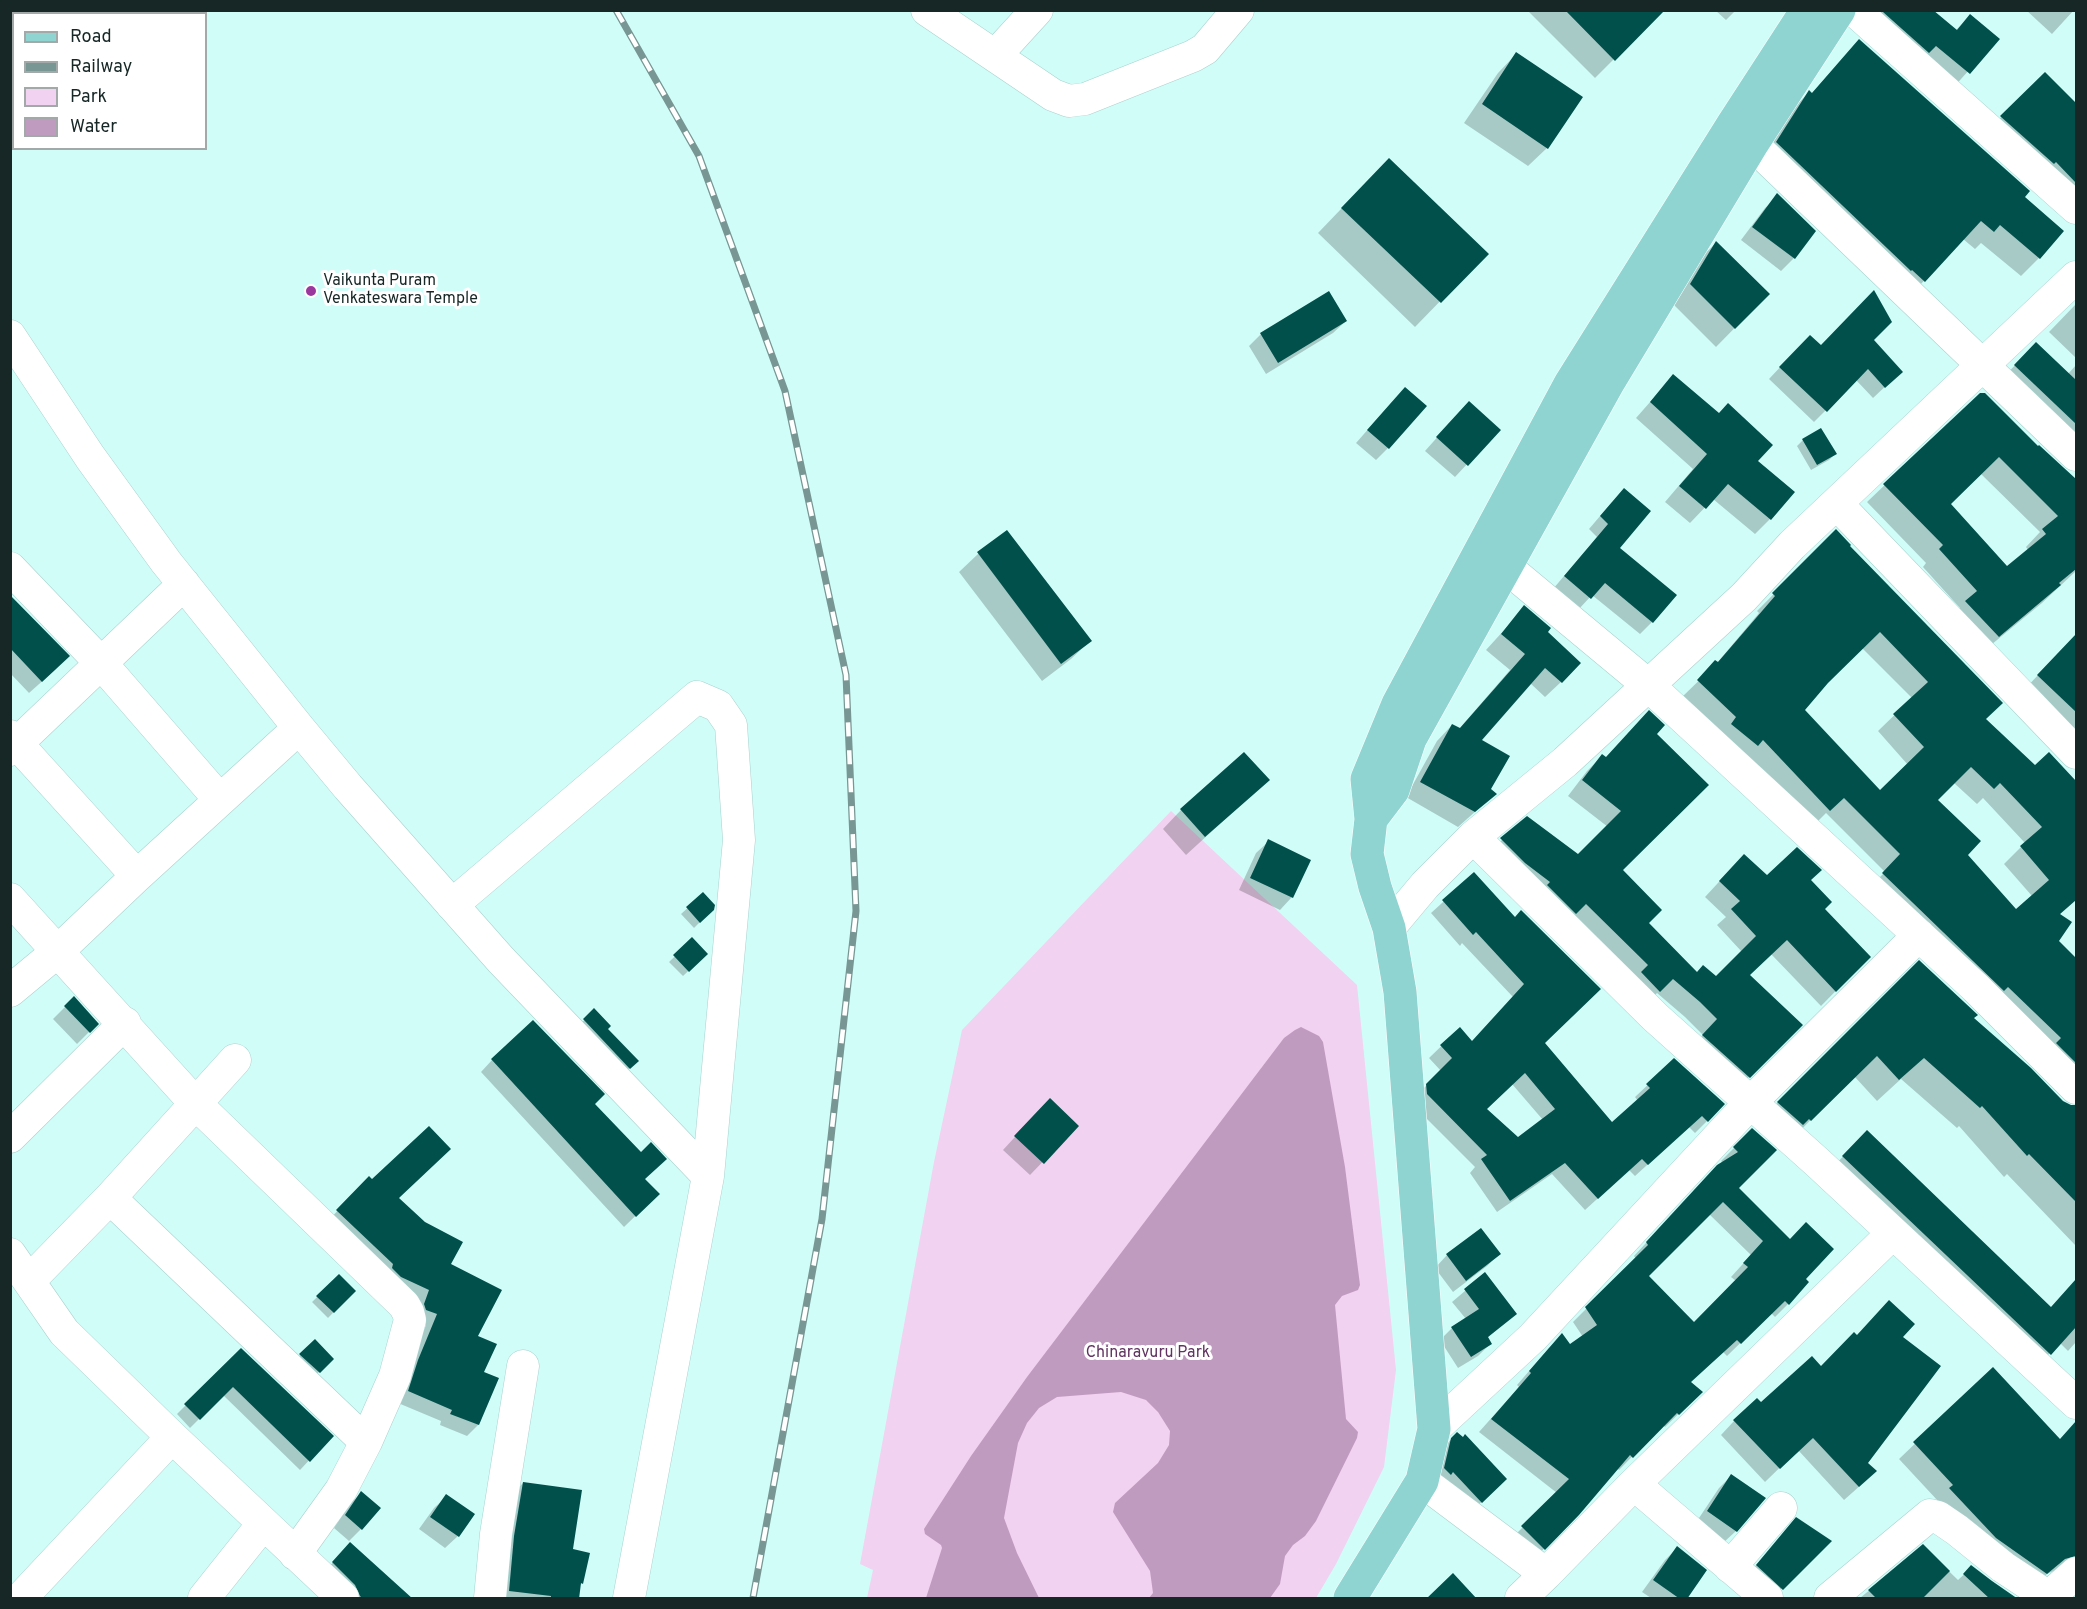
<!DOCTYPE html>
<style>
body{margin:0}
#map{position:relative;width:2087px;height:1609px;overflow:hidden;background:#d1fdf9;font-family:Overpass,sans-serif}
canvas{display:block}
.frame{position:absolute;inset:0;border:12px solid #162725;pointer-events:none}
.legend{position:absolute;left:12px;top:12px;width:195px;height:138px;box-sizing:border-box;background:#fff;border:2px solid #a2a9a8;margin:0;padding:8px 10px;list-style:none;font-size:18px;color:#162725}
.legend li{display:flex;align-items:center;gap:12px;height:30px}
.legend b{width:30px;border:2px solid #a2a9a8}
</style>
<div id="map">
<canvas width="2087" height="1609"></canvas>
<div class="frame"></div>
<ul class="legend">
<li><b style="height:8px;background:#8fd4d0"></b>Road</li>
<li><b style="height:8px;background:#789794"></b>Railway</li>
<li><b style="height:16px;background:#f1d2f0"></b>Park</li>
<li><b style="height:16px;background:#c09bc0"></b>Water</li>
</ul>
</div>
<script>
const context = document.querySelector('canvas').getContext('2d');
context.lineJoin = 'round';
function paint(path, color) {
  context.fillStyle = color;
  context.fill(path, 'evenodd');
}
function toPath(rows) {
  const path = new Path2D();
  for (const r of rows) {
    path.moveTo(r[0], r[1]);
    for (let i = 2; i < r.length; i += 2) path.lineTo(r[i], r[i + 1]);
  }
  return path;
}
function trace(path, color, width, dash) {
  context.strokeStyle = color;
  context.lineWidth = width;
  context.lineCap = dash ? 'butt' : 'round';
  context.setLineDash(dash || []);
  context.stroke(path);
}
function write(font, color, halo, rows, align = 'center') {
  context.font = font + ' Overpass,sans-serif';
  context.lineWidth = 6;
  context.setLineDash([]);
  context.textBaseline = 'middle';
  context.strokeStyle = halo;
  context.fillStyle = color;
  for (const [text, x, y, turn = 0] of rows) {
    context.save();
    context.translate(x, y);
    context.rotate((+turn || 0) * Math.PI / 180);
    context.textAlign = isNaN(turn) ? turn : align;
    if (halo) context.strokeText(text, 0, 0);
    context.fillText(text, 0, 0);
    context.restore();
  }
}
paint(toPath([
 [1171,811,1357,985,1396,1370,1384,1467,1336,1564,1316,1598,867,1598,873,1570,860,1564,934,1162,962,1030]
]), '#f1d2f0');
paint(toPath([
 [1301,1027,1319,1036,1323,1042,1345,1167,1360,1285,1358,1290,1342,1296,1335,1305,1346,1419,1358,1432,1357,1438,1316,1521,1305,1536,1293,1545,1285,1556,1280,1584,1270,1598,1149,1598,1153,1593,1150,1571,1113,1512,1115,1503,1158,1463,1169,1445,1170,1431,1158,1412,1146,1400,1121,1392,1057,1397,1039,1408,1027,1423,1018,1443,1004,1518,1017,1553,1039,1598,926,1598,942,1548,941,1545,925,1534,924,1529,971,1456,1027,1377,1284,1038,1295,1030]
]), '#c09bc0');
paint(toPath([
 [1531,10,1663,10,1595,78,1529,12],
 [1715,10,1736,10,1726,20],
 [1853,10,1931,10,1955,31,1970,16,1997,39,1952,89],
 [2026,10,2074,10,2052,34],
 [1860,41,2023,197,2039,258,2021,276,1981,243,1975,249,1963,239,1906,300,1758,161,1791,111,1809,92,1811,94],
 [1516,54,1547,148,1528,166,1464,123,1498,73],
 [2045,74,2076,105,2076,215,1985,133],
 [1364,185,1486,254,1415,327,1318,233],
 [1778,196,1814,231,1794,258,1781,271,1741,240,1765,208],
 [1716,243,1768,294,1716,347,1672,303,1697,261],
 [2076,304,2076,358,2049,332],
 [1346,321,1333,333,1266,374,1249,346,1261,334],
 [1872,340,1889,383,1873,398,1856,380,1814,422,1769,379,1798,348],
 [2019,361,2068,374,2076,365,2076,458,1997,384],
 [1673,376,1756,461,1770,519,1755,534,1713,499,1690,523,1665,502,1693,469,1636,418],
 [1980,394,2038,449,2039,447,2076,482,2076,571,2042,603,1980,654,1949,619,1960,608,1923,567,1926,563,1867,502],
 [1981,474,2040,532,2026,547,2028,550,2007,568,1949,504],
 [1393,401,1388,448,1376,460,1356,443],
 [1457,415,1499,430,1455,477,1425,451],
 [1821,430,1835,454,1829,460,1811,470,1797,446,1803,440],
 [1612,502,1618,548,1652,622,1640,634,1592,595,1578,610,1553,589,1597,537,1589,529],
 [1836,531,1984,720,2035,767,2069,788,2076,797,2076,900,2059,915,2057,941,2076,961,2076,1099,1866,891,1885,872,1826,813,1812,827,1681,698,1717,663,1759,613,1757,611],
 [1862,648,1912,698,1878,731,1908,765,1880,792,1803,710,1824,685],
 [1954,783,1977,804,1983,798,2025,843,2004,864,2032,896,2016,911,1966,855,1936,800],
 [1007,532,1090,641,1071,659,1042,681,959,572,978,554],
 [10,597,56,669,29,693,10,673],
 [1524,608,1546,632,1561,682,1545,697,1530,683,1480,741,1489,790,1495,794,1458,827,1406,797,1437,741,1452,725,1459,729,1510,670,1486,650],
 [2076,635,2076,744,2022,692],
 [1655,734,1621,870,1646,923,1697,973,1716,978,1742,952,1717,925,1726,917,1705,897,1729,871,1767,878,1809,880,1823,909,1869,957,1821,1006,1771,954,1748,975,1801,1025,1734,1092,1688,1051,1703,1035,1685,1017,1657,993,1644,1006,1486,854,1527,818,1578,856,1608,827,1568,796,1587,771,1602,756,1605,758],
 [1268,780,1186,855,1163,829,1181,810],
 [1269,841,1309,861,1292,897,1280,910,1239,890,1256,853],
 [1474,874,1515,919,1543,1043,1612,1124,1638,1101,1635,1097,1674,1060,1707,1121,1695,1133,1689,1127,1635,1176,1629,1170,1585,1210,1552,1174,1497,1212,1470,1173,1475,1167,1415,1107,1414,1098,1441,1071,1429,1058,1459,1029,1472,1042,1513,997,1462,943,1460,946,1431,913],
 [1512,1084,1543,1120,1517,1139,1485,1109],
 [703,894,713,909,694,928,681,914],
 [692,940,706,954,683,976,669,962],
 [1919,962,1972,1019,2062,1102,2072,1107,2076,1105,2076,1246,2007,1174,2004,1177,1959,1126,1957,1128,1901,1079,1877,1101,1854,1076,1789,1142,1756,1124],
 [74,998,97,1024,77,1044,53,1019],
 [594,1011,605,1029,637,1061,624,1073,578,1026],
 [492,1060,593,1104,644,1180,658,1194,624,1227,481,1072],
 [1038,1112,1077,1126,1030,1175,1003,1150],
 [1867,1132,2051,1309,2076,1283,2076,1342,2068,1351,2060,1343,2028,1375,1821,1179],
 [1739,1143,1737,1188,1804,1279,1788,1304,1775,1317,1771,1313,1727,1356,1723,1352,1690,1382,1701,1392,1665,1427,1663,1425,1619,1470,1617,1468,1578,1514,1531,1562,1510,1540,1557,1493,1479,1432,1519,1387,1517,1385,1549,1348,1570,1347,1583,1337,1573,1322,1636,1259,1634,1256,1704,1180,1723,1163,1721,1161],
 [1709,1214,1751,1255,1731,1277,1736,1281,1694,1324,1647,1276],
 [358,1189,398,1198,449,1265,476,1337,478,1425,467,1436,440,1425,441,1421,398,1403,407,1373,426,1325,415,1321,326,1223],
 [1480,1230,1499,1254,1487,1266,1453,1292,1435,1268,1447,1255],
 [1485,1274,1515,1314,1487,1338,1490,1344,1478,1356,1458,1368,1440,1340,1452,1328,1466,1319,1452,1302],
 [339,1276,354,1291,328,1318,312,1302],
 [1901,1337,1861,1485,1844,1500,1798,1450,1765,1482,1721,1435,1734,1421,1821,1368],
 [315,1341,332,1359,313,1378,295,1360],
 [241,1350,332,1436,300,1470,223,1395,190,1428,177,1414],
 [1993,1369,2059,1441,2076,1423,2076,1581,2056,1570,2047,1574,2031,1589,1938,1501,1899,1459],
 [1457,1434,1493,1491,1469,1514,1437,1486,1439,1451],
 [1731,1476,1736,1531,1723,1543,1695,1524,1719,1488],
 [523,1483,572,1551,582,1583,579,1586,578,1598,498,1598,511,1496],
 [361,1493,361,1529,349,1541,334,1528,349,1505],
 [447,1496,473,1515,458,1536,445,1548,419,1529,434,1508],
 [1796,1519,1829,1541,1772,1598,1745,1578],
 [1923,1546,1958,1580,1972,1567,2015,1598,1860,1598],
 [1677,1548,1685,1598,1651,1598,1642,1592,1665,1560],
 [340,1555,411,1598,346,1598,322,1574]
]), '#0003');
paint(toPath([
 [1565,10,1665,10,1615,61],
 [1885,10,1933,10,1957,30,1970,14,2000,39,1970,74,1936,46,1929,53,1883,12],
 [1859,39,2030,191,2025,197,2064,231,2040,259,2000,225,1994,232,1981,221,1925,282,1912,270,1911,271,1776,142,1809,90,1812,93],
 [1516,52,1583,97,1548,149,1482,104],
 [2045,72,2076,103,2076,183,2056,162,2054,164,2000,116],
 [1389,158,1489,254,1441,303,1341,208],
 [1777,193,1816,231,1795,259,1752,227],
 [1716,241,1770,294,1735,329,1690,284],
 [1874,290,1892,322,1874,340,1903,372,1885,388,1868,369,1827,412,1779,367,1810,335,1821,345],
 [1329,291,1347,321,1278,363,1260,333],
 [2036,342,2076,380,2076,424,2014,365],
 [1673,374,1719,413,1728,403,1773,445,1758,461,1795,492,1771,520,1728,484,1706,509,1679,486,1707,454,1650,402],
 [1405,387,1427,406,1389,449,1367,430],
 [1980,393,1985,393,2038,446,2039,445,2076,479,2076,569,2059,583,2061,585,1999,637,1965,601,1977,591,1939,549,1943,545,1883,484],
 [1999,457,2058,516,2042,529,2046,534,2007,566,1951,504],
 [1469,401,1501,430,1468,466,1436,437],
 [1821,428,1837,454,1817,465,1802,439],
 [1624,488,1651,511,1620,548,1677,595,1653,623,1605,583,1591,599,1564,576,1608,524,1600,516],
 [1836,529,1851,545,1850,546,2003,703,1986,719,2035,765,2049,752,2076,781,2076,900,2060,914,2072,922,2059,941,2076,958,2076,1063,2056,1043,2061,1038,2008,987,2004,991,1882,873,1900,854,1844,798,1830,811,1763,740,1758,746,1731,724,1736,717,1697,680,1715,660,1718,662,1775,596,1772,593],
 [1880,632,1928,682,1893,714,1924,747,1880,790,1805,710,1828,683],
 [1971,767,1994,789,2000,783,2042,827,2020,846,2049,880,2016,909,1968,855,1981,841,1938,800],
 [1007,530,1092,641,1061,664,977,552],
 [10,595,70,656,42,682,10,648],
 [1524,605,1551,628,1548,632,1581,663,1562,683,1545,668,1482,740,1510,756,1491,789,1497,794,1475,812,1420,782,1452,724,1460,728,1525,654,1501,634],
 [2076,634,2076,712,2037,675],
 [1649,710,1665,725,1657,734,1709,785,1623,870,1662,910,1649,923,1697,972,1703,965,1716,976,1756,936,1731,909,1740,901,1719,881,1744,854,1767,875,1797,847,1822,870,1811,880,1832,902,1825,909,1871,957,1836,992,1787,940,1750,975,1803,1025,1750,1078,1702,1035,1717,1019,1700,1002,1673,979,1660,992,1641,972,1648,965,1586,904,1576,914,1547,885,1550,882,1525,863,1500,838,1527,816,1578,854,1621,811,1582,780,1602,754,1606,757],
 [1244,752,1270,780,1205,837,1180,809],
 [1268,839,1311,860,1293,898,1250,878],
 [1474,872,1515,917,1521,910,1601,989,1545,1043,1612,1122,1650,1088,1646,1084,1674,1058,1725,1104,1708,1122,1702,1116,1648,1165,1642,1159,1598,1199,1565,1163,1510,1201,1481,1159,1487,1155,1427,1094,1426,1084,1452,1058,1440,1045,1460,1027,1472,1041,1524,984,1476,932,1473,935,1442,900],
 [1525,1073,1555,1109,1518,1137,1487,1109],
 [703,892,715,905,714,910,700,923,686,907],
 [692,937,708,954,689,972,673,955],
 [1919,960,1978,1015,1974,1018,2031,1068,2063,1101,2071,1105,2076,1105,2076,1202,2029,1154,2027,1156,1982,1106,1980,1108,1924,1058,1899,1080,1877,1056,1811,1121,1809,1119,1803,1125,1777,1102],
 [74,996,99,1024,90,1033,64,1006],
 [594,1008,611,1026,608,1029,639,1061,630,1069,583,1019],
 [533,1020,605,1094,595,1104,641,1152,651,1142,667,1159,645,1179,660,1194,636,1217,491,1059],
 [1050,1098,1079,1126,1044,1164,1014,1136],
 [429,1126,451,1149,399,1198,425,1222,463,1242,451,1264,502,1290,478,1336,497,1344,484,1372,499,1378,479,1425,450,1414,452,1410,408,1391,418,1360,437,1314,426,1310,424,1304,429,1290,401,1277,392,1268,393,1264,336,1210,369,1176,372,1179],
 [1752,1128,1777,1150,1739,1188,1790,1239,1806,1222,1834,1249,1806,1279,1809,1282,1789,1305,1785,1301,1741,1344,1737,1340,1691,1382,1703,1392,1679,1415,1677,1413,1633,1458,1630,1455,1579,1515,1545,1550,1521,1526,1569,1479,1491,1419,1531,1373,1529,1371,1562,1333,1570,1344,1597,1325,1585,1307,1648,1245,1646,1242,1717,1165,1738,1152,1733,1147],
 [1723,1202,1763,1241,1743,1263,1748,1267,1694,1322,1649,1276],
 [1867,1130,2051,1307,2076,1279,2076,1327,2051,1355,1842,1156],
 [1481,1228,1501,1254,1466,1281,1446,1254],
 [1485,1272,1517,1314,1488,1337,1492,1344,1471,1357,1451,1327,1479,1309,1464,1289],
 [339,1274,356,1291,334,1313,316,1296],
 [1889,1300,1915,1324,1903,1337,1941,1366,1868,1463,1877,1471,1859,1487,1813,1438,1780,1469,1733,1420,1757,1398,1761,1402,1812,1356,1821,1366,1854,1332,1857,1335],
 [315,1339,334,1359,320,1373,299,1354],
 [241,1348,334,1436,310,1462,233,1387,200,1420,184,1404],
 [1993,1367,2060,1439,2076,1421,2076,1556,2065,1559,2047,1574,1996,1538,1949,1488,1953,1485,1913,1442],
 [1457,1432,1463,1437,1465,1434,1507,1479,1482,1503,1453,1472,1451,1475,1444,1468,1451,1438],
 [1731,1474,1766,1498,1737,1532,1707,1511],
 [523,1482,582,1490,573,1549,590,1553,583,1584,581,1583,579,1599,551,1599,551,1596,509,1591,514,1536],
 [361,1491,381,1508,362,1530,345,1515],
 [446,1494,475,1514,459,1537,430,1517],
 [1796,1517,1832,1541,1783,1590,1756,1565],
 [350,1542,413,1599,363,1599,360,1596,355,1585,332,1562],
 [1923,1544,1950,1571,1922,1599,1877,1599,1868,1590],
 [1677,1546,1707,1570,1687,1599,1680,1599,1653,1580],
 [1971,1565,1992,1581,2018,1599,1990,1599,1963,1574],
 [1453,1573,1477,1599,1426,1599]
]), '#02504c');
const minor = toPath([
 [927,10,1053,95,1069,101,1085,99,1193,56,1205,49,1238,10],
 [1854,10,2076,208],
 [10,13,12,10],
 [995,56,1037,10],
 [1752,144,2076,455],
 [10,336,90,457,166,562,299,728,348,787,501,960,708,1176,629,1598],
 [1837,504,2076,753],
 [1506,567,1648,685,1976,988,2076,1088],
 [10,568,101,663,220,800],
 [10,736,137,876,57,952,10,991],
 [10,750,184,584],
 [1473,837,1655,1017,1817,1162,2076,1403],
 [137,876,299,728],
 [10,899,195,1103,404,1305,408,1312,410,1320,395,1376,366,1442,341,1490,295,1554],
 [452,905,697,697,718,706,731,725,739,840,708,1176],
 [1389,928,1425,885,1473,837,1565,762,1744,597,1792,545,2076,277],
 [10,1137,125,1023],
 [110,1198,366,1442],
 [10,1254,64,1332,172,1437,343,1598],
 [30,1280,110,1198,235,1060],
 [1434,1429,1533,1337,1751,1102,1919,935],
 [1422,1481,1546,1574,1521,1598],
 [1634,1484,1767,1598],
 [1730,1567,1781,1508],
 [1546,1574,1634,1484,1893,1233],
 [2051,1595,2076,1573],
 [21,1598,172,1437],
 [204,1598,263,1524],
 [490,1598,496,1534,523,1366],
 [1830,1598,1930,1515,1938,1517,1957,1530,2003,1567,2050,1598]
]);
const major = toPath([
 [1371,819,1393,790,1410,739,1608,383,1752,144,1839,10],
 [1350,1598,1422,1481,1434,1429,1400,992,1389,928,1375,887,1367,854,1371,819,1367,779,1398,704,1570,384,1733,124,1807,10]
]);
trace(minor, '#a7d2ce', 33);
trace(major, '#fff', 34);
trace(minor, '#fff', 32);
trace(major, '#8fd4d0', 33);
const rail = toPath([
 [616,10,699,156,785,391,846,675,856,911,822,1219,753,1598]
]);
trace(rail, '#789794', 7);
trace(rail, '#fff', 4.5, [14]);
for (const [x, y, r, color] of [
 [311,291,6,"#9b389e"]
]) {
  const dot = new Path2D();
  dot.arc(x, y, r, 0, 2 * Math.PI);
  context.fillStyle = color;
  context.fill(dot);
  trace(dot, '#fff', 2);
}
write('16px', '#162725', '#fff', [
 ["Vaikunta Puram",323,282],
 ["Venkateswara Temple",323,300]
], 'left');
write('16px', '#613262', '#fff', [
 ["Chinaravuru Park",1148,1354]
]);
</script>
